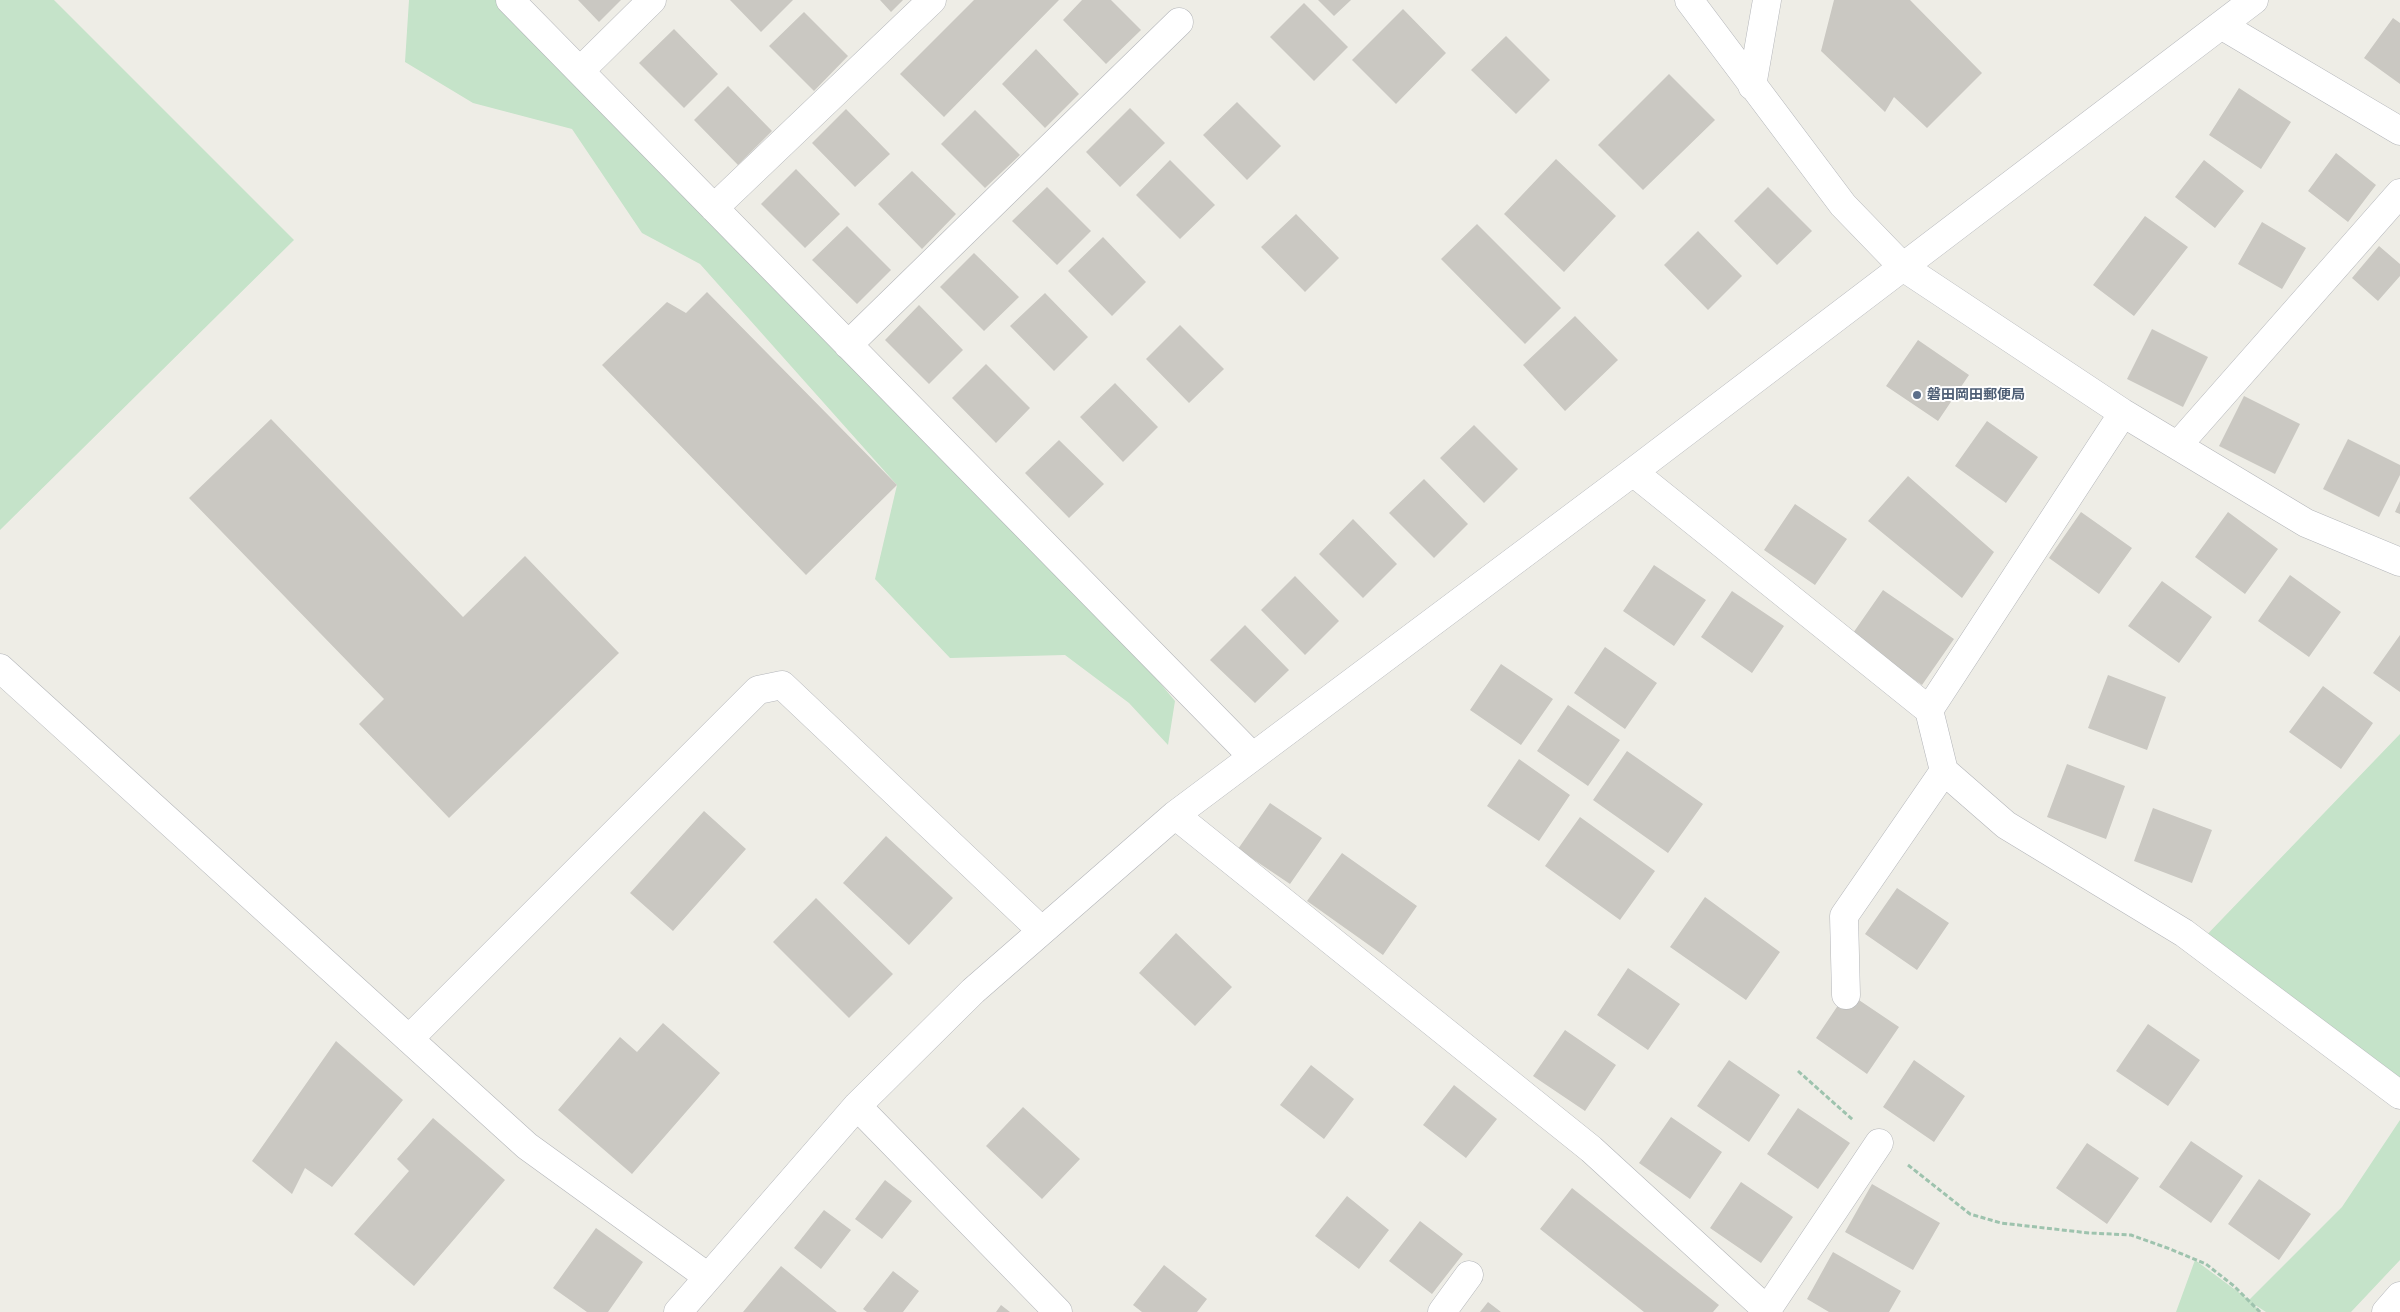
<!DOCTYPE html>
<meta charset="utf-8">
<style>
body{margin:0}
canvas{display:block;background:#eeede6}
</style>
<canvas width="2400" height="1312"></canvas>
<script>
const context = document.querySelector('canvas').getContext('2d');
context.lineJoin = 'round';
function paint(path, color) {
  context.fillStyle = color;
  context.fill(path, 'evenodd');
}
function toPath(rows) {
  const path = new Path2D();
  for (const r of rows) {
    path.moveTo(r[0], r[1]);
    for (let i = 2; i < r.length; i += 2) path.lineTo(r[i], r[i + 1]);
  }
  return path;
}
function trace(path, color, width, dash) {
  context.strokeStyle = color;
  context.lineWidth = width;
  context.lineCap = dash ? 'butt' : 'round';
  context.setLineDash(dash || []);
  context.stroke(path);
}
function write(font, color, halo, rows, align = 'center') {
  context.font = font + ' "Space Grotesk","Noto Sans JP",sans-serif';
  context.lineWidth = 4;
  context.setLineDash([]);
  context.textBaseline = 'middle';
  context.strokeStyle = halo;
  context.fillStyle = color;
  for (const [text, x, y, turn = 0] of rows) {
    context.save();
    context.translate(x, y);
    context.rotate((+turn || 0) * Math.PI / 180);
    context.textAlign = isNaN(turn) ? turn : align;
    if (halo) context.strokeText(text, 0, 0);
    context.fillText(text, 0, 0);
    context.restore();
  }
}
paint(toPath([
 [0,0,54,0,294,240,0,530],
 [409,0,510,0,1055,556,1175,701,1168,745,1129,703,1065,655,950,658,875,579,897,485,700,264,642,233,572,129,473,103,405,62],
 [2400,734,2400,1095,2198,944],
 [2400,1120,2400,1260,2351,1312,2266,1312,2252,1303,2261,1312,2176,1312,2195,1260,2249,1300,2342,1207]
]), '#c5e3c9');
paint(toPath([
 [578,0,621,0,599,22],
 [730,0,793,0,761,32],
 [880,0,903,0,891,12],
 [974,0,1059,0,944,117,900,74],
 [1082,0,1111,0,1141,30,1106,64,1063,20],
 [1318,0,1351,0,1334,16],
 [1834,0,1910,0,1982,73,1927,128,1894,97,1885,112,1821,51],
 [1304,3,1348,47,1314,81,1270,37],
 [1403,9,1446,53,1396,104,1352,60],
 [804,12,848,56,814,91,769,46],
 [2393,18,2400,23,2400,84,2364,58],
 [674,29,718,74,684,108,639,63],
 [1506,36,1550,80,1516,114,1471,70],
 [1036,49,1079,94,1045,128,1002,84],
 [1669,74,1715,120,1643,190,1598,145],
 [728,86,772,131,738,165,694,120],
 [2239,88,2291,122,2261,169,2209,135],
 [1237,102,1281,146,1247,180,1203,135],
 [1130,108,1165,143,1120,187,1086,152],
 [846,109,890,154,855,187,812,143],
 [975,110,1020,155,985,188,941,144],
 [2336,153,2376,185,2348,222,2308,191],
 [1556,159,1616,216,1564,272,1504,214],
 [1170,160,1215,205,1180,239,1136,195],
 [2204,160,2244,191,2215,228,2175,197],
 [796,169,840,214,805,248,761,204],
 [912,171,956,214,922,249,878,204],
 [1047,187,1091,231,1057,265,1012,221],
 [1768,187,1812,231,1777,265,1734,221],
 [1296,214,1339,258,1305,292,1261,247],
 [2145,216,2188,247,2134,316,2093,285],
 [2262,222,2306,248,2282,289,2238,264],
 [1477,224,1561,308,1525,344,1441,259],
 [847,226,891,270,857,304,812,260],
 [1698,231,1742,276,1708,310,1664,265],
 [1103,237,1146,282,1112,316,1068,271],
 [2379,246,2400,264,2400,276,2378,301,2352,278],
 [974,253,1019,297,984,331,940,287],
 [707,292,897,485,806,575,602,365,667,302,686,313],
 [1045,293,1088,337,1054,371,1010,326],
 [919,305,963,350,929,384,885,340],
 [1575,316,1618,360,1565,411,1523,365],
 [1180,325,1224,369,1189,403,1146,359],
 [2152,329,2208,357,2183,407,2127,379],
 [1918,340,1969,375,1938,421,1886,386],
 [986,364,1030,408,996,443,952,398],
 [1115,383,1158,427,1123,462,1080,417],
 [2244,396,2300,424,2275,474,2219,446],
 [271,419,463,617,525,556,619,653,449,818,359,724,384,699,189,498],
 [1987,421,2038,457,2006,503,1955,466],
 [1474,425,1518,469,1484,503,1440,458],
 [2348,439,2400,465,2400,475,2379,517,2323,489],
 [1059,440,1104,484,1069,518,1025,473],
 [1908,476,1994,552,1962,598,1868,521],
 [1424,479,1468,524,1434,558,1389,513],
 [2400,501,2400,514,2395,512],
 [1795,504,1847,539,1815,585,1764,550],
 [2081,512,2132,548,2099,594,2049,558],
 [2228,512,2278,549,2245,594,2195,557],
 [1353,519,1397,564,1363,598,1319,554],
 [1654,565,1706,600,1674,646,1623,611],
 [2290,575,2341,612,2309,657,2258,621],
 [1295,576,1339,621,1305,655,1261,610],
 [2162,581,2212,617,2179,663,2128,626],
 [1883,590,1954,639,1922,685,1851,636],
 [1732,591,1784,626,1752,673,1701,637],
 [1245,625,1289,670,1255,703,1210,660],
 [2400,635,2400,692,2373,673],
 [1605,647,1657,683,1625,729,1574,693],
 [1501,664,1553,699,1521,745,1470,710],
 [2108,675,2166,697,2147,750,2088,728],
 [2323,686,2373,723,2341,769,2289,732],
 [1568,705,1620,740,1588,786,1537,751],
 [1627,751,1703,804,1668,853,1593,800],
 [1519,759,1570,795,1539,841,1487,806],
 [2067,764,2125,786,2106,839,2047,817],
 [1270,803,1322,838,1290,884,1238,849],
 [2153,808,2212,830,2192,883,2134,861],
 [704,811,746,849,673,931,630,893],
 [1580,817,1655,871,1620,920,1545,866],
 [886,836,953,898,909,945,843,883],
 [1342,853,1417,906,1383,955,1307,901],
 [1897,888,1949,923,1917,970,1865,934],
 [1705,897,1780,952,1746,1000,1670,947],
 [816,898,893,974,849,1018,773,942],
 [1176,933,1232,987,1195,1026,1139,973],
 [1628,968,1680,1004,1648,1050,1597,1015],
 [1847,992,1899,1027,1867,1074,1816,1038],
 [663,1023,720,1073,632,1174,558,1110,620,1037,637,1052],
 [2148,1024,2200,1060,2168,1106,2116,1071],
 [1565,1030,1616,1065,1585,1111,1533,1076],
 [336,1041,403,1100,332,1187,305,1168,292,1194,252,1161],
 [1729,1060,1780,1095,1749,1142,1697,1106],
 [1914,1060,1965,1096,1934,1142,1883,1107],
 [1311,1065,1354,1099,1324,1139,1280,1105],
 [1454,1085,1497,1119,1466,1158,1423,1125],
 [1023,1107,1080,1159,1042,1199,986,1146],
 [1798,1108,1850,1143,1818,1189,1767,1154],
 [1671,1117,1722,1152,1690,1199,1639,1163],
 [433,1118,505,1180,414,1286,354,1234,409,1171,397,1159],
 [2191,1141,2243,1176,2211,1223,2159,1187],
 [2087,1143,2139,1178,2107,1224,2056,1188],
 [2259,1179,2311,1214,2279,1260,2228,1224],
 [885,1180,912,1201,882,1239,855,1219],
 [1741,1182,1793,1217,1761,1263,1710,1228],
 [1872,1184,1940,1223,1913,1270,1845,1232],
 [1572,1188,1719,1305,1713,1312,1644,1312,1540,1229],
 [1347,1196,1389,1230,1359,1269,1315,1236],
 [824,1210,851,1230,821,1269,794,1248],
 [1420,1221,1463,1254,1432,1294,1389,1261],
 [596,1228,643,1262,608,1312,587,1312,553,1288],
 [1833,1252,1901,1291,1889,1312,1829,1312,1807,1299],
 [1164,1265,1207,1299,1197,1312,1142,1312,1133,1305],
 [781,1266,837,1312,743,1312],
 [893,1271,919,1291,903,1312,867,1312,863,1309],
 [1488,1302,1501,1312,1480,1312],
 [1001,1305,1010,1312,996,1312]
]), '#cac8c2');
const minor = toPath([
 [510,0,1252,756],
 [1689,0,1843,205,1903,267,2123,413,2306,523,2400,562],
 [2221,25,2400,131],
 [580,71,652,0],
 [1752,86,1767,0],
 [714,208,932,0],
 [848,345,1179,22],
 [2178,445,2400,193],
 [1633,472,1929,710,1944,771,2006,825,2184,933,2400,1095],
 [0,668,527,1146,708,1277],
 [1929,710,2123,413],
 [1175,815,1591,1149,1767,1310,1767,1312],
 [1846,995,1844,916,1944,771],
 [409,1039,758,690,782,685,1042,931],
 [857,1106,1058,1312],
 [1767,1310,1879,1143],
 [678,1312,857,1106,973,991,1175,815,1633,472,2254,0],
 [1442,1312,1469,1275],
 [2386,1312,2400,1296]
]);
trace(minor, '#b3b5b9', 29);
trace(toPath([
 [1798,1071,1853,1120],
 [1908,1165,1970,1214,2001,1223,2089,1233,2131,1235,2170,1249,2206,1264,2234,1286,2260,1312]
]), '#9ec3ae', 3, [5, 2.5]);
trace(minor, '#fff', 28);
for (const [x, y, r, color] of [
 [1917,395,5,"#5c6f8a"]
]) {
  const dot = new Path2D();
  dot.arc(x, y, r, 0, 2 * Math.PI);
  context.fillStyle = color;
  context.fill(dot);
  trace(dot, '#fff', 2);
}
write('bold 14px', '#4e5e75', '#fff', [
 ["磐田岡田郵便局",1927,395]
], 'left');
</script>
